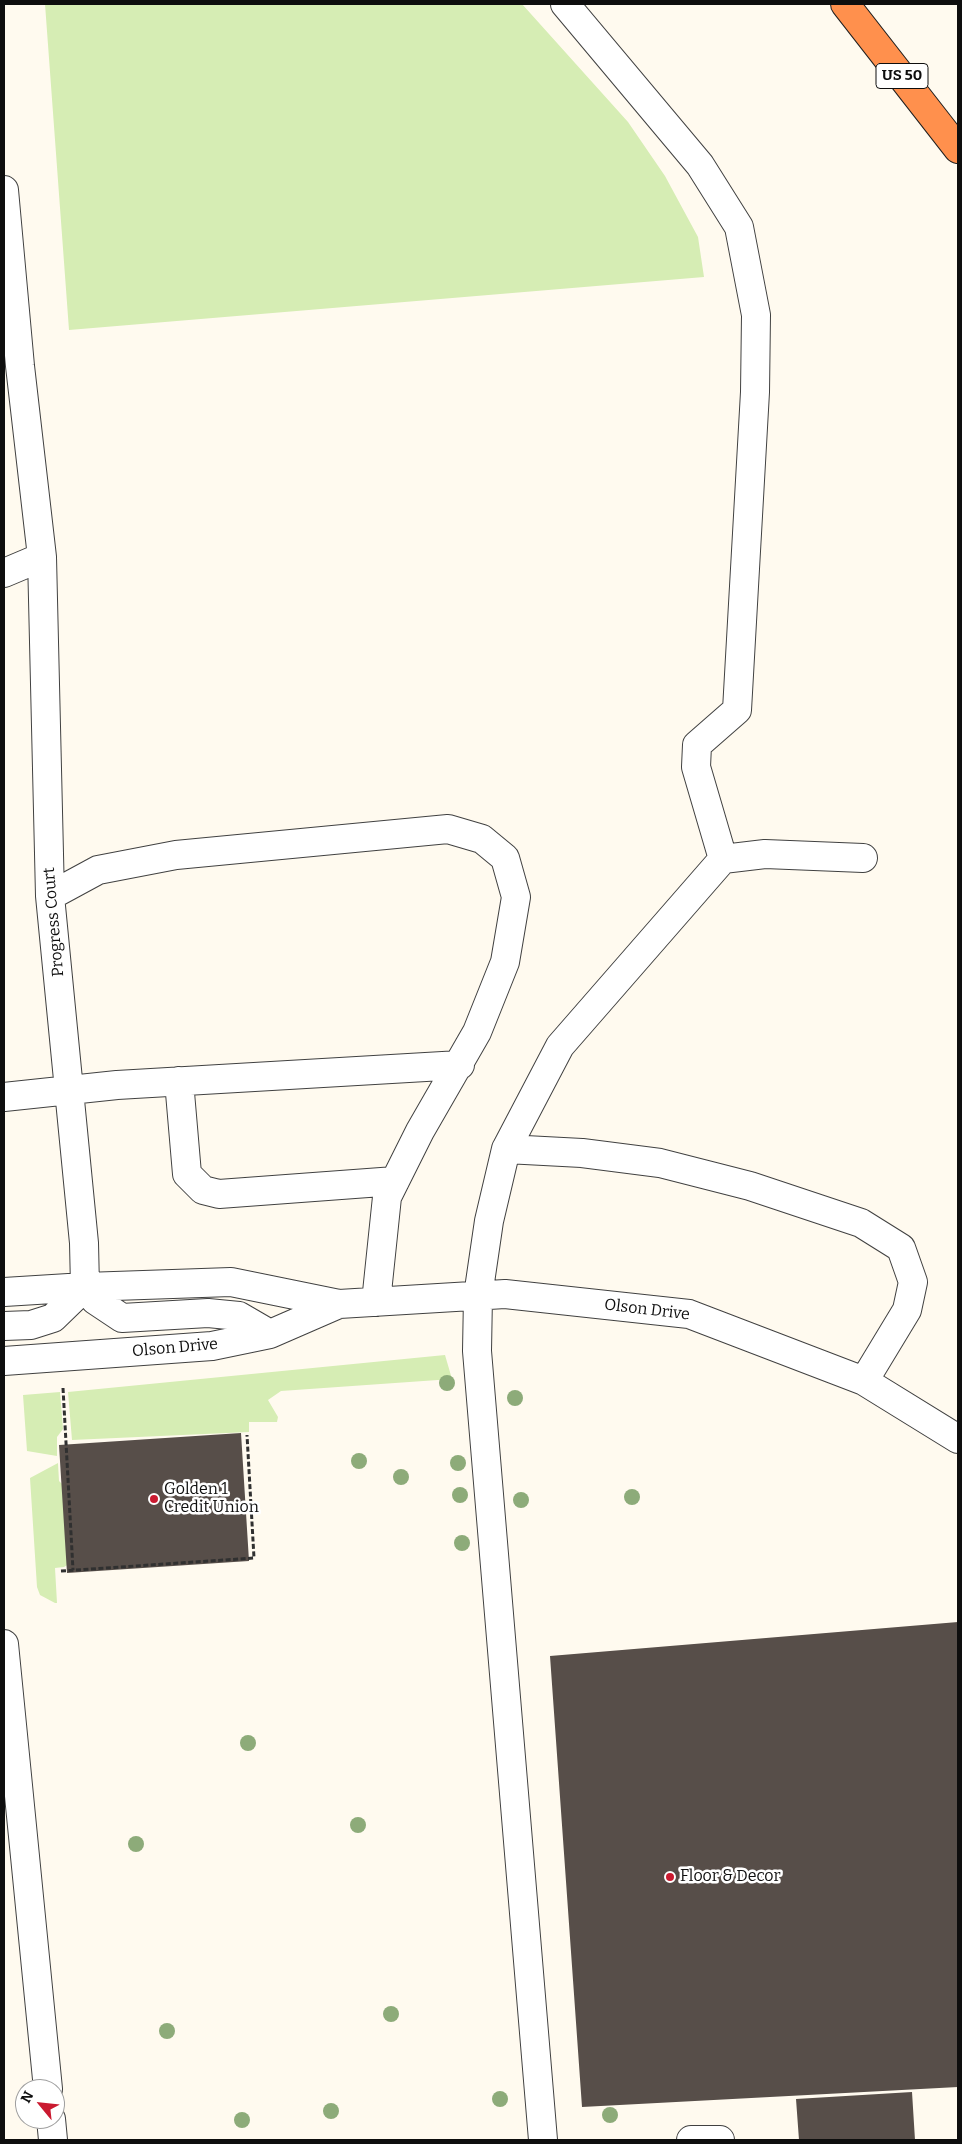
<!DOCTYPE html>
<style>
body{margin:0}
#map{position:relative;width:962px;height:2144px;overflow:hidden;background:#fffaef;font-family:Bitter,serif}
canvas{display:block}
.frame{position:absolute;inset:0;border:5px solid #0e0e0e;pointer-events:none}
.north{position:absolute;left:15px;top:2079px;width:50px;height:50px;box-sizing:border-box;background:#fff;border:1px solid #9f9f9f;border-radius:50%;rotate:298deg;font-size:14px;font-weight:700;line-height:20px;text-align:center;color:#0e0e0e}
.north::after{content:'';display:block;margin:auto;width:18px;height:22px;background:#ca1a30;clip-path:polygon(50% 0,100% 100%,50% 72%,0 100%)}
</style>
<div id="map">
<canvas width="962" height="2144"></canvas>
<div class="frame"></div>
<div class="north">N</div>
</div>
<script>
const context = document.querySelector('canvas').getContext('2d');
context.lineJoin = 'round';
function paint(path, color) {
  context.fillStyle = color;
  context.fill(path, 'evenodd');
}
function toPath(rows) {
  const path = new Path2D();
  for (const r of rows) {
    path.moveTo(r[0], r[1]);
    for (let i = 2; i < r.length; i += 2) path.lineTo(r[i], r[i + 1]);
  }
  return path;
}
function trace(path, color, width, dash) {
  context.strokeStyle = color;
  context.lineWidth = width;
  context.lineCap = dash ? 'butt' : 'round';
  context.setLineDash(dash || []);
  context.stroke(path);
}
function write(font, color, halo, rows, align = 'center') {
  context.font = font + ' Bitter,serif';
  context.lineWidth = 5;
  context.setLineDash([]);
  context.textBaseline = 'middle';
  context.strokeStyle = halo;
  context.fillStyle = color;
  for (const [text, x, y, turn = 0] of rows) {
    context.save();
    context.translate(x, y);
    context.rotate((+turn || 0) * Math.PI / 180);
    context.textAlign = isNaN(turn) ? turn : align;
    if (halo) context.strokeText(text, 0, 0);
    context.fillText(text, 0, 0);
    context.restore();
  }
}
paint(toPath([
 [45,4,522,4,628,122,665,176,698,237,704,277,69,330],
 [445,1355,452,1379,281,1391,268,1400,278,1417,277,1422,249,1422,249,1432,72,1440,68,1392],
 [60,1392,63,1429,57,1437,57,1456,27,1451,23,1395],
 [58,1463,59,1481,63,1485,69,1564,64,1567,55,1568,57,1603,55,1603,40,1595,37,1587,30,1478]
]), '#d6edb4');
paint(toPath([
 [241,1433,249,1561,67,1573,59,1445],
 [958,1622,958,2087,582,2107,550,1656],
 [912,2092,915,2140,799,2140,796,2099]
]), '#574e49');
const minor = toPath([
 [565,4,700,165,739,227,756,315,755,392,737,710,697,745,696,767,723,859],
 [4,190,20,366,42,557,50,896,84,1243,85,1287],
 [4,573,42,557],
 [50,896,98,870,176,855,448,829,482,839,505,858,516,897,505,962,477,1032,420,1131,387,1197,376,1302],
 [179,1081,187,1174,203,1190,219,1194,395,1181],
 [4,1097,117,1085,460,1065],
 [506,1149,582,1153,660,1163,750,1186,861,1223,901,1248,913,1282,907,1310,864,1381],
 [85,1287,95,1300,122,1318,208,1313,239,1316,270,1334],
 [4,1292,85,1287,231,1282,339,1304,505,1294,689,1314,864,1381,958,1439],
 [4,1326,31,1325,53,1318,85,1287],
 [4,1361,212,1346,270,1334,339,1304],
 [4,1644,48,2089],
 [51,2119,53,2140],
 [543,2140,477,1351,478,1296,489,1221,506,1149,560,1046,723,859,765,854,863,858],
 [691,2140,720,2140]
]);
const highway = toPath([
 [845,4,958,149]
]);
trace(minor, '#414141', 30);
trace(highway, '#1f1f1f', 30);
trace(toPath([
 [63,1388,73,1570],
 [61,1571,254,1558,247,1435]
]), '#303030', 3, [5, 2.5]);
trace(minor, '#fff', 28);
trace(highway, '#ff904d', 28);
context.fillStyle = '#8dab79';
for (const [x, y] of [
 [447,1383],
 [515,1398],
 [359,1461],
 [458,1463],
 [401,1477],
 [460,1495],
 [632,1497],
 [521,1500],
 [462,1543],
 [248,1743],
 [358,1825],
 [136,1844],
 [391,2014],
 [167,2031],
 [500,2099],
 [331,2111],
 [610,2115],
 [242,2120]
]) {
  context.beginPath();
  context.arc(x, y, 8, 0, 2 * Math.PI);
  context.fill();
}
for (const [x, y, r, color] of [
 [154,1499,5,"#ca1a30"],
 [670,1877,5,"#ca1a30"]
]) {
  const dot = new Path2D();
  dot.arc(x, y, r, 0, 2 * Math.PI);
  context.fillStyle = color;
  context.fill(dot);
  trace(dot, '#fff', 2);
}
for (const [x, y, w] of [
 [902,76,52]
]) {
  const box = new Path2D();
  box.roundRect(x - w / 2, y - 12.5, w, 25, 4);
  context.fillStyle = '#fff';
  context.fill(box);
  trace(box, '#0e0e0e', 1);
}
write('bold 15px', '#0e0e0e', null, [
 ["US 50",902,76]
]);
write('16px', '#0e0e0e', '#fff', [
 ["Progress Court",54,922,-95],
 ["Olson Drive",647,1310,7],
 ["Olson Drive",175,1348,-5]
]);
write('16px', '#0e0e0e', '#fff', [
 ["Golden 1",164,1490],
 ["Credit Union",164,1508],
 ["Floor & Decor",680,1877]
], 'left');
</script>
